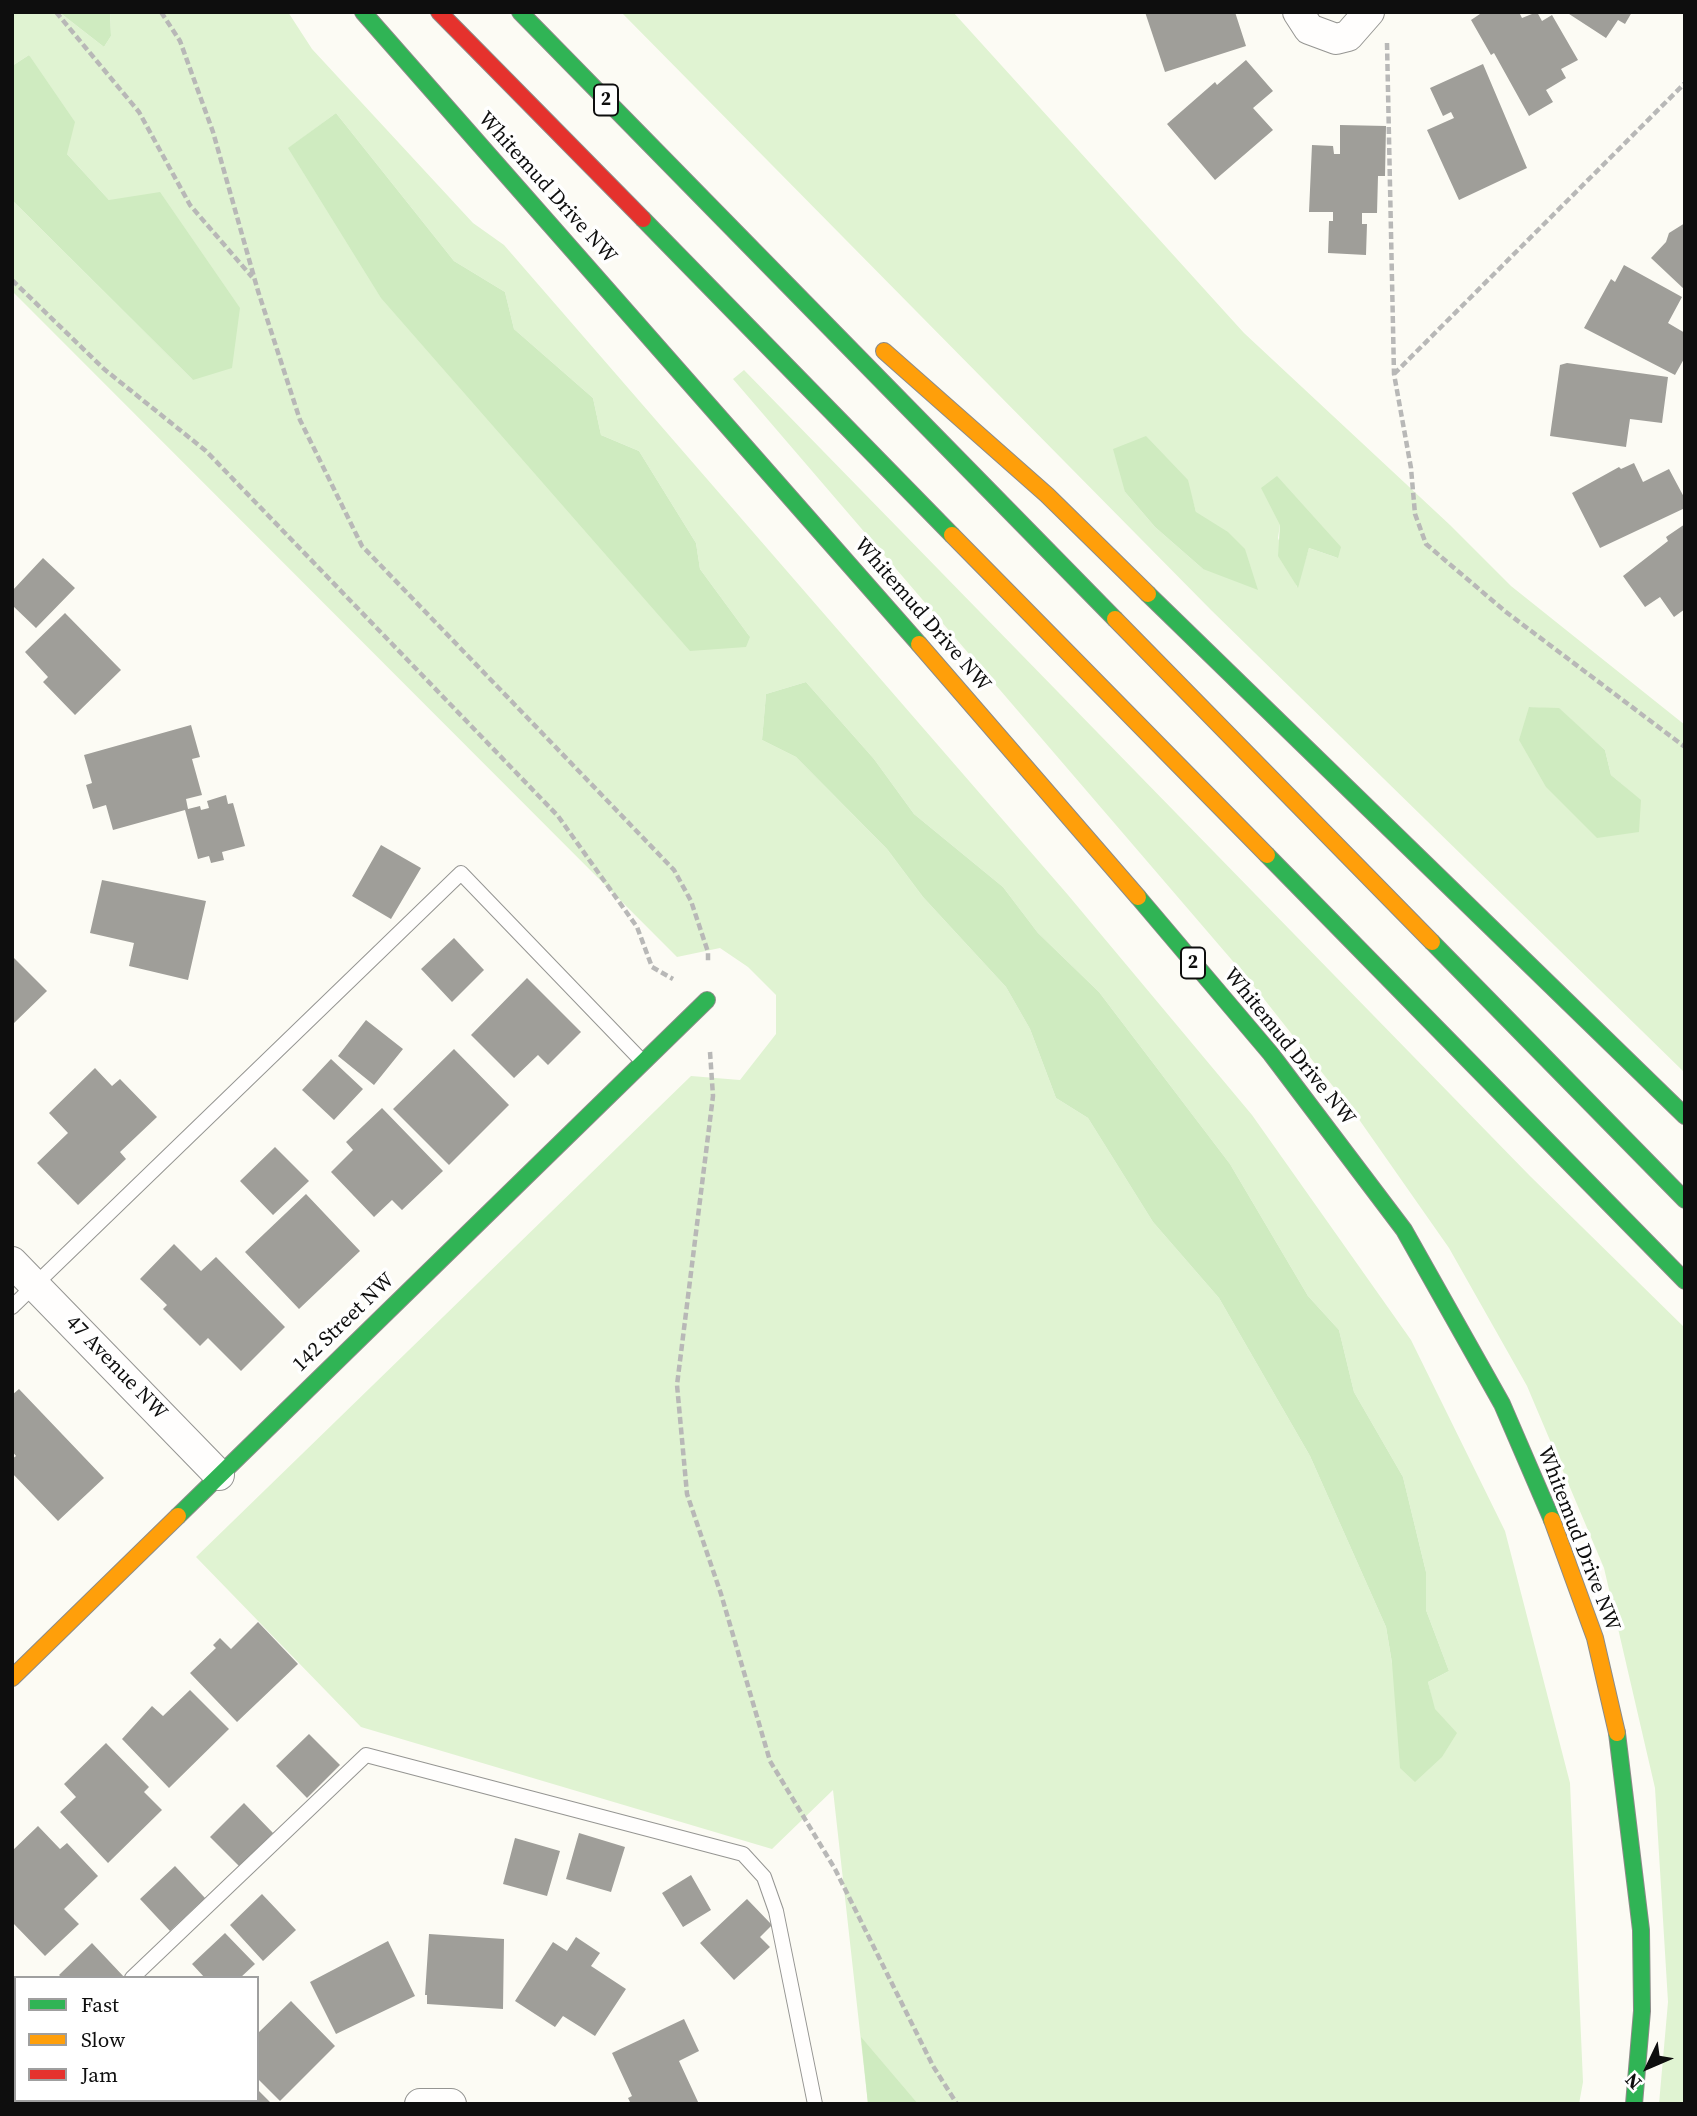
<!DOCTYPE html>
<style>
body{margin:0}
#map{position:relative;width:1697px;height:2116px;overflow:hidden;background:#fcfbf4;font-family:"Source Serif 4",serif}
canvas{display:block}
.frame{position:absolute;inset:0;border:14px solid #0e0e0e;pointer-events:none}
.legend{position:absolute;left:14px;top:1976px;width:245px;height:126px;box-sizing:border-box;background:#fff;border:2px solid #9f9f9f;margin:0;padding:9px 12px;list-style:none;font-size:21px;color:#0e0e0e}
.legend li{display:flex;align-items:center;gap:14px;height:35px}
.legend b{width:35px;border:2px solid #9f9f9f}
.north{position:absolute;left:1613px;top:2032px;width:70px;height:70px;-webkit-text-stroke:5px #fff;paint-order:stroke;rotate:226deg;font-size:19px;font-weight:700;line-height:28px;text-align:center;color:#0e0e0e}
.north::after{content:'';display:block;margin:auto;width:24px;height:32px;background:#0e0e0e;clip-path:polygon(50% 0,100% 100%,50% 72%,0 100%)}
</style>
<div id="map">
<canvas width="1697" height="2116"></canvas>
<div class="frame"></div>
<ul class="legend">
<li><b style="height:9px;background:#30b455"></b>Fast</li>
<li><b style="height:9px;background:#ff9f0a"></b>Slow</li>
<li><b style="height:9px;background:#e5322d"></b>Jam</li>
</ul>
<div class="north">N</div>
</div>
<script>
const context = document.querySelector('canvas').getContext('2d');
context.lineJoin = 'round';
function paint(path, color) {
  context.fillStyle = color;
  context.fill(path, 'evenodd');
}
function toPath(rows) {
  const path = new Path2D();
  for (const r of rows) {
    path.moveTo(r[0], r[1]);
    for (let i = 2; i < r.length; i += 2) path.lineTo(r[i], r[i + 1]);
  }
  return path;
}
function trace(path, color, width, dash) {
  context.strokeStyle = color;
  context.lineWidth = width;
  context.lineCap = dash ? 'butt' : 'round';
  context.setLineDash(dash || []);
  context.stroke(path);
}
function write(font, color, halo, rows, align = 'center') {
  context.font = font + ' "Source Serif 4",serif';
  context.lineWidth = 7;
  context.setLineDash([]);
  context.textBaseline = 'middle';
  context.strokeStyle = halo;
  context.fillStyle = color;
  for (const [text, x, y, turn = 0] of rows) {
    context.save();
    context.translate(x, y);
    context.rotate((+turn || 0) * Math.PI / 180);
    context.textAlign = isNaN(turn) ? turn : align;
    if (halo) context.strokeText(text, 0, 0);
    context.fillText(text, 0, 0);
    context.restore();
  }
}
paint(toPath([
 [12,12,59,12,104,47,111,36,110,12,288,12,312,49,473,223,504,245,1068,895,1252,1115,1411,1340,1505,1531,1570,1783,1583,2082,1579,2104,868,2104,833,1790,772,1849,361,1727,196,1557,691,1076,740,1080,776,1034,776,995,748,967,720,948,677,957,12,291,12,200,193,380,109,200,67,154,29,55,12,66],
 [336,113,454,261,505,292,514,329,593,398,601,435,639,451,696,543,700,569,750,637,289,148],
 [806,682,874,759,914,814,1003,887,1038,933,1099,992,1230,1164,1308,1296,1339,1330,1354,1392,1403,1477,1426,1572,1426,1610,1449,1671,1428,1682,1434,1709,1392,1663,1386,1627,1310,1456,1219,1298,1153,1222,1088,1118,1056,1098,1030,1029,1006,987,923,897,887,849,796,757,762,740,766,694],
 [621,12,953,12,1244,333,1450,525,1511,586,1685,725,1685,1073,1211,610],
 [1187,480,1196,512,1203,569,1155,527,1125,492],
 [1280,525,1338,558,1309,548,1297,587,1278,538],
 [1529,707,1559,709,1605,750,1611,775,1640,800],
 [744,370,1530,1176,1685,1328,1685,2104,1659,2104,1668,2002,1655,1788,1604,1568,1527,1386,1449,1248,1358,1118,1249,980,733,379]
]), '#e0f3d2');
paint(toPath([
 [59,12,110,12,111,36,104,47],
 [29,55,75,122,67,154,109,200,160,192,240,308,232,368,193,380,12,200,12,66],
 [336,113,454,261,505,292,514,329,593,398,601,435,639,451,696,543,700,569,750,637,746,647,690,651,381,298,288,148],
 [1146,436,1188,480,1196,512,1228,532,1245,549,1258,590,1203,569,1155,527,1125,492,1113,449],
 [1277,476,1341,547,1338,558,1309,548,1298,588,1278,556,1280,525,1261,488],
 [806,682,874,759,914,814,1003,887,1038,933,1099,992,1230,1164,1308,1296,1339,1330,1354,1392,1403,1477,1426,1572,1426,1610,1449,1671,1428,1682,1435,1709,1457,1733,1442,1757,1415,1782,1400,1768,1392,1663,1386,1627,1310,1456,1219,1298,1153,1222,1088,1118,1056,1098,1030,1029,1006,987,923,897,887,849,796,757,762,740,766,694],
 [1529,707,1559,708,1605,750,1611,775,1641,800,1639,832,1597,838,1546,787,1519,740],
 [861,2037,918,2104,868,2104]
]), '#cfebc0');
paint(toPath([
 [1145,12,1235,12,1246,46,1165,72],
 [1483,12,1519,12,1522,18,1537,12,1542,21,1552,15,1578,60,1561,69,1566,78,1546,90,1553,102,1529,116,1494,53,1491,55,1471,20],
 [1566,12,1632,12,1625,24,1618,20,1606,38],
 [1246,60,1273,91,1253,108,1273,130,1215,180,1167,124,1215,82,1217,85],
 [1483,64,1527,168,1459,200,1427,130,1454,118,1451,112,1443,116,1430,88],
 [1340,125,1386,126,1385,176,1378,176,1377,213,1362,213,1362,224,1367,224,1366,255,1328,253,1329,221,1333,221,1333,212,1309,212,1312,145,1333,146,1334,154,1340,154],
 [1685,223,1685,290,1651,258,1666,242,1669,233],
 [1624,265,1682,297,1668,323,1685,333,1685,357,1675,375,1584,328,1611,279,1615,282],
 [1567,363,1668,377,1662,423,1630,419,1626,447,1550,436,1560,365],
 [1634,463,1643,482,1669,469,1685,499,1685,508,1600,548,1572,493,1619,467,1621,469],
 [1685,524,1685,609,1674,617,1660,597,1645,607,1623,576,1668,541,1666,537],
 [43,558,75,588,36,628,12,605,12,591],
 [65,613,121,670,75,715,43,682,48,677,25,652],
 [191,725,200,757,192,759,202,795,186,799,188,809,200,806,201,810,209,808,207,801,226,795,228,804,233,803,245,846,222,852,224,860,211,863,209,856,198,859,185,810,113,830,106,805,93,809,86,785,92,783,84,755],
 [381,845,421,868,391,919,352,896],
 [102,880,206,901,188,980,129,966,134,943,90,933],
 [454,938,484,970,452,1002,421,969],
 [12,956,47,991,12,1025],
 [527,978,581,1032,548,1065,538,1055,514,1078,471,1035],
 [366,1020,403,1049,374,1085,338,1056],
 [454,1049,509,1105,449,1165,393,1109],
 [331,1059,363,1089,334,1120,302,1090],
 [95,1068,112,1086,120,1079,157,1117,120,1152,126,1159,78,1205,37,1163,68,1133,49,1113],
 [382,1108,443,1171,402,1210,392,1200,374,1217,331,1172,353,1150,346,1142],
 [275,1147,309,1181,273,1215,240,1181],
 [306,1194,360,1251,299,1309,245,1252],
 [174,1244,201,1271,216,1257,285,1327,241,1371,208,1338,200,1346,163,1309,167,1305,140,1279],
 [19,1389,104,1478,58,1521,12,1473,12,1459,16,1456,12,1451,12,1395],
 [258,1622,298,1664,237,1722,190,1673,216,1648,213,1645,220,1638,231,1649],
 [190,1690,229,1729,169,1788,122,1739,152,1706,163,1716],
 [309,1734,340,1765,307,1798,276,1766],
 [106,1743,149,1787,144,1792,162,1810,108,1863,60,1812,76,1797,64,1784],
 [244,1803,273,1833,240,1867,210,1837],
 [38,1826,60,1849,67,1843,98,1876,64,1909,79,1924,45,1956,12,1922,12,1851],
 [579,1833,625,1847,611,1892,566,1879],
 [515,1838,560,1851,547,1896,503,1884],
 [175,1866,205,1898,170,1931,140,1899],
 [691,1875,711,1910,683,1927,662,1893],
 [262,1894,296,1930,263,1961,230,1925],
 [747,1899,772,1925,760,1937,770,1947,734,1980,700,1943],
 [225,1933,255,1964,240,1978,205,1978,192,1964],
 [429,1934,504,1939,503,2009,427,2004,427,1995,425,1995],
 [576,1937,600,1953,591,1966,626,1989,595,2036,563,2016,555,2027,515,2001,553,1942,567,1951],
 [388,1941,415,1996,336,2034,310,1982],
 [92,1943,125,1978,62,1978,59,1975],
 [291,2001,335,2046,280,2101,257,2078,257,2034],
 [684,2019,699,2051,679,2061,699,2104,631,2104,628,2098,632,2096,612,2053],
 [257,2089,272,2104,164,2104,160,2100,257,2100]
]), '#9f9e99');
const lane = toPath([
 [12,1307,461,873,642,1061],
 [132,1978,366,1755,743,1854,764,1877,776,1911,815,2104],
 [12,2091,16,2088]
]);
const street = toPath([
 [1298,12,1309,29,1336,39,1348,36,1369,12],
 [12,1262,219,1475],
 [420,2104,451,2104]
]);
const fast = toPath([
 [363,12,919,644],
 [520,12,1115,619],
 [643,219,952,535],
 [1148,594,1685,1116],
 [1267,855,1685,1281],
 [1138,897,1271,1054,1404,1230,1502,1404,1552,1520],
 [1432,942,1685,1200],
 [178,1516,707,1000],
 [1617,1733,1641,1930,1642,2011,1634,2104]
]);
const slow = toPath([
 [884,351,1047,495,1148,594],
 [952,535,1267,855],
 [1115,619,1432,942],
 [919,644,1138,897],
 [1552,1520,1595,1638,1617,1733],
 [12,1678,178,1516]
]);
const jam = toPath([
 [439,12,643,219]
]);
trace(lane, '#959592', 16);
trace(street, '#959592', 32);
trace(fast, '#8c8b88', 18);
trace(slow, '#8c8b88', 18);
trace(jam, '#8c8b88', 18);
trace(toPath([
 [56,12,139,112,190,205,252,277],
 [161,12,180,41,213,132,258,291,300,420,362,546,674,870,691,901,708,952,708,963],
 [1387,43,1394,374,1411,468,1415,514,1426,544,1506,612,1685,747],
 [12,280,104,369,206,451,558,816,637,927,652,967,673,979],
 [1394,374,1685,83],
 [710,1052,713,1096,677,1385,687,1494,721,1594,770,1761,835,1869,933,2066,957,2104]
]), '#b8b8b7', 4.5, [7, 3.5]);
trace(lane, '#fffefd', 14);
trace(street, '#fffefd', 30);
trace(fast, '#30b455', 16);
trace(slow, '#ff9f0a', 16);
trace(jam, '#e5322d', 16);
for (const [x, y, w] of [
 [606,100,24],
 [1193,963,24]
]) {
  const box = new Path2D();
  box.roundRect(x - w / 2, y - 15.5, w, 31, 5);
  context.fillStyle = '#fff';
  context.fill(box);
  trace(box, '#0e0e0e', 2);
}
write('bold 19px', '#0e0e0e', null, [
 ["2",606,100],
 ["2",1193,963]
]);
write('21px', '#0e0e0e', '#fff', [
 ["Whitemud Drive NW",547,188,48],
 ["Whitemud Drive NW",922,615,49],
 ["Whitemud Drive NW",1289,1047,51],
 ["142 Street NW",344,1323,-44],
 ["47 Avenue NW",116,1368,46],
 ["Whitemud Drive NW",1578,1539,69]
]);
</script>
